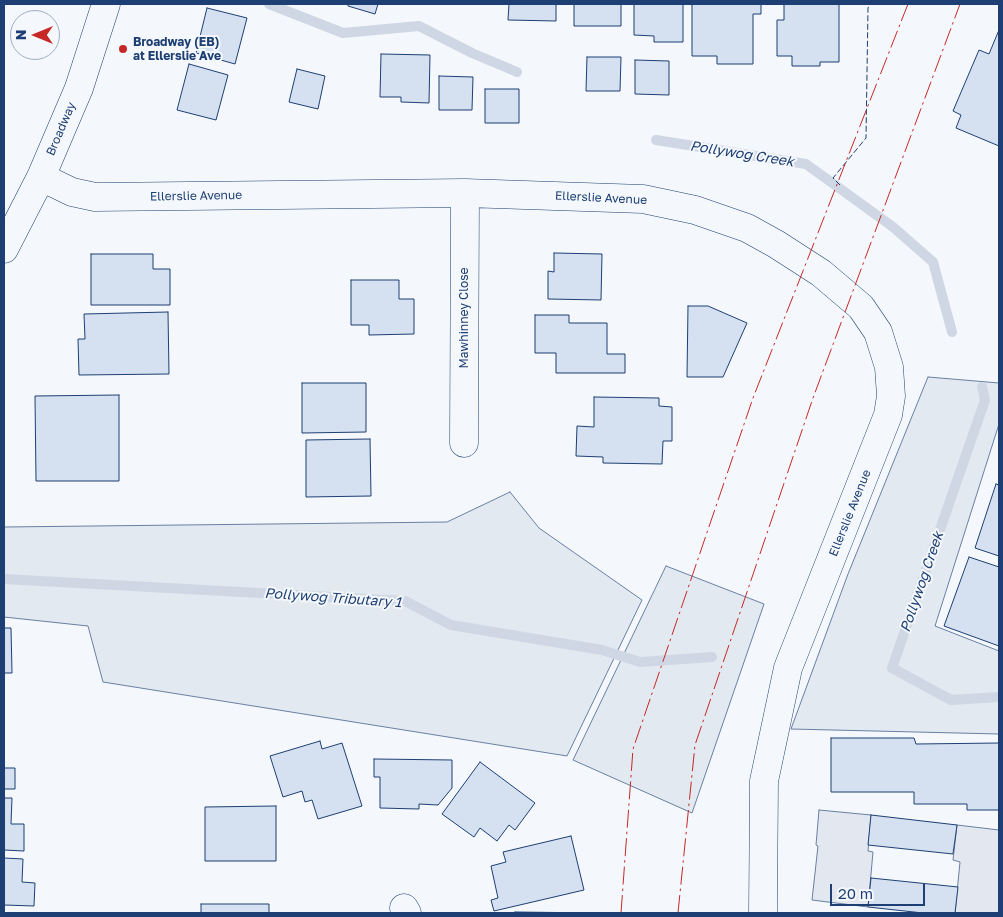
<!DOCTYPE html>
<style>
body{margin:0}
#map{position:relative;width:1003px;height:917px;overflow:hidden;background:#f4f7fb;font-family:"Golos Text",sans-serif}
canvas{display:block}
.frame{position:absolute;inset:0;border:5px solid #1d3f73;pointer-events:none}
.north{position:absolute;left:10px;top:10px;width:50px;height:50px;box-sizing:border-box;background:#f4f7fb;border:1px solid #9eadc5;border-radius:50%;rotate:270deg;font-size:14px;font-weight:700;line-height:20px;text-align:center;color:#1d3f73}
.north::after{content:'';display:block;margin:auto;width:18px;height:22px;background:#c62828;clip-path:polygon(50% 0,100% 100%,50% 72%,0 100%)}
.scale{position:absolute;left:830px;top:884px;width:95px;height:22px;box-sizing:border-box;border:2px solid #1d3f73;border-top:0;padding-left:6px;font-size:15px;line-height:18px;white-space:nowrap;color:#1d3f73;-webkit-text-stroke:4px #f4f7fb;paint-order:stroke}
</style>
<div id="map">
<canvas width="1003" height="917"></canvas>
<div class="frame"></div>
<div class="north">N</div>
<div class="scale">20 m</div>
</div>
<script>
const context = document.querySelector('canvas').getContext('2d');
context.lineJoin = 'round';
function paint(path, color) {
  context.fillStyle = color;
  context.fill(path, 'evenodd');
}
function toPath(rows) {
  const path = new Path2D();
  for (const r of rows) {
    path.moveTo(r[0], r[1]);
    for (let i = 2; i < r.length; i += 2) path.lineTo(r[i], r[i + 1]);
  }
  return path;
}
function trace(path, color, width, dash) {
  context.strokeStyle = color;
  context.lineWidth = width;
  context.lineCap = dash ? 'butt' : 'round';
  context.setLineDash(dash || []);
  context.stroke(path);
}
function write(font, color, halo, rows, align = 'center') {
  context.font = font + ' "Golos Text",sans-serif';
  context.lineWidth = 4;
  context.setLineDash([]);
  context.textBaseline = 'middle';
  context.strokeStyle = halo;
  context.fillStyle = color;
  for (const [text, x, y, turn = 0] of rows) {
    context.save();
    context.translate(x, y);
    context.rotate((+turn || 0) * Math.PI / 180);
    context.textAlign = isNaN(turn) ? turn : align;
    if (halo) context.strokeText(text, 0, 0);
    context.fillText(text, 0, 0);
    context.restore();
  }
}
const green = toPath([
 [928,377,999,383,999,424,935,626,999,651,999,734,791,729,848,574,928,377],
 [510,492,539,528,642,600,567,756,103,682,88,626,4,617,4,527,447,522,510,492],
 [666,566,764,604,692,813,573,760,666,566]
]);
paint(green, '#e3e9f0');
trace(green, '#687fa3', 1);
const parking = toPath([
 [819,810,871,815,868,851,873,852,868,907,812,900,818,846,816,845,819,810],
 [957,825,999,830,999,913,955,913,960,862,953,860,957,825]
]);
paint(parking, '#e3e8f0');
trace(parking, '#687fa3', 1);
trace(toPath([
 [269,4,343,33,419,26,472,53,517,72],
 [656,140,806,164,893,227,933,262,952,332],
 [982,387,985,400,892,668,951,700,999,697],
 [4,579,405,601,451,625,602,650,640,662,712,657]
]), '#cfd7e4', 10);
const building = toPath([
 [348,4,378,4,375,14,348,6,348,4],
 [509,4,556,4,556,21,508,20,509,4],
 [574,4,621,4,621,26,574,26,574,4],
 [634,4,683,4,683,42,654,42,654,36,634,35,634,4],
 [692,4,761,4,761,14,753,14,753,64,717,64,717,56,692,56,692,4],
 [784,4,839,4,839,62,820,62,820,66,792,66,792,56,777,56,777,20,784,20,784,4],
 [207,8,247,18,235,64,196,53,207,8],
 [999,30,999,146,956,128,961,115,953,111,979,50,989,54,999,30],
 [381,54,430,55,429,103,401,102,401,97,380,97,381,54],
 [587,57,621,57,620,91,586,91,587,57],
 [635,60,669,61,669,95,635,94,635,60],
 [189,64,228,75,216,120,177,110,189,64],
 [297,69,325,76,318,109,289,102,297,69],
 [439,76,473,77,472,110,439,110,439,76],
 [485,89,519,89,519,123,485,123,485,89],
 [554,253,602,254,601,300,548,299,548,271,554,272,554,253],
 [91,254,153,254,153,269,170,269,170,305,91,305,91,254],
 [351,280,399,280,399,299,414,299,414,334,369,335,369,325,351,325,351,280],
 [688,306,708,306,747,323,723,377,687,377,688,306],
 [168,312,169,374,79,375,78,339,85,339,84,314,168,312],
 [535,315,569,315,569,323,607,323,607,354,625,354,625,373,556,373,556,353,535,353,535,315],
 [302,383,366,383,366,432,302,433,302,383],
 [119,395,119,481,36,481,35,396,119,395],
 [594,397,659,398,659,406,672,407,672,441,663,441,662,464,603,463,603,457,576,456,577,426,594,427,594,397],
 [370,439,371,496,306,497,306,440,370,439],
 [996,484,999,485,999,556,975,548,996,484],
 [969,557,999,567,999,646,944,626,969,557],
 [4,628,11,628,12,673,4,673,4,628],
 [831,738,914,738,916,744,999,743,999,810,967,810,967,804,914,804,914,792,831,792,831,738],
 [320,741,322,749,342,743,362,806,318,819,312,800,305,802,302,791,283,797,270,756,320,741],
 [374,759,452,760,452,788,438,805,419,804,419,809,380,808,380,777,374,777,374,759],
 [480,762,535,803,515,830,509,825,497,841,480,828,474,837,442,814,480,762],
 [4,768,15,768,15,789,4,789,4,768],
 [4,798,12,798,11,824,24,824,24,851,4,850,4,798],
 [276,806,276,861,205,861,205,807,276,806],
 [871,815,957,825,953,854,868,845,871,815],
 [571,836,584,890,494,911,491,900,498,898,491,866,506,862,503,852,571,836],
 [4,858,23,859,22,882,35,883,34,906,4,905,4,858],
 [871,878,958,887,955,913,923,913,868,907,871,878],
 [201,904,269,904,269,913,201,913,201,904],
 [515,912,597,913,515,913,515,912]
]);
paint(building, '#d5e0f0');
trace(building, '#1d3f73', 1);
const minor = toPath([
 [41,177,72,192,95,197,465,193,643,199,695,210,747,228,776,244,821,273,861,307,878,332,889,367,891,396,888,415,788,668,764,781,763,913],
 [4,249,41,177,79,88,106,4],
 [464,443,465,193],
 [404,908,407,913]
]);
trace(minor, '#1d3f73', 29);
trace(minor, '#f4f7fb', 28);
trace(toPath([
 [840,185,833,178,866,138,868,8,870,4]
]), '#1d3f73', 1, [6, 2.5]);
trace(toPath([
 [621,913,633,749,753,398,908,4],
 [678,913,695,745,813,398,960,4]
]), '#c62828', 1, [18, 4, 2.5, 4]);
for (const [x, y, r, color] of [
 [123,49,5,"#c62828"]
]) {
  const dot = new Path2D();
  dot.arc(x, y, r, 0, 2 * Math.PI);
  context.fillStyle = color;
  context.fill(dot);
  trace(dot, '#f4f7fb', 2);
}
write('bold 12px', '#1d3f73', '#f4f7fb', [
 ["Broadway (EB)",133,42],
 ["at Ellerslie Ave",133,56]
], 'left');
write('12px', '#1d3f73', '#f4f7fb', [
 ["Broadway",61,129,-67],
 ["Ellerslie Avenue",196,196,-1],
 ["Ellerslie Avenue",601,198,3],
 ["Mawhinney Close",464,318,-90],
 ["Ellerslie Avenue",850,513,-68]
]);
write('italic 14px', '#1d3f73', '#f4f7fb', [
 ["Pollywog Creek",742,154,9],
 ["Pollywog Creek",922,582,-71],
 ["Pollywog Tributary 1",333,598,4]
]);
</script>
